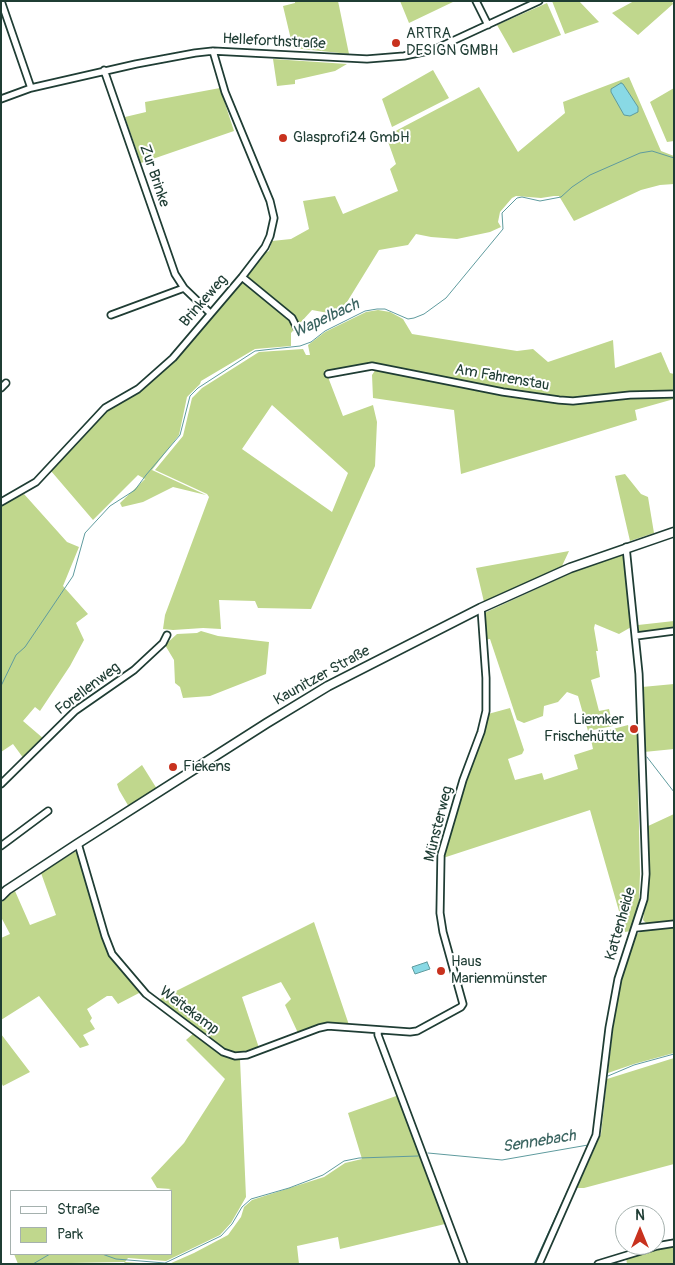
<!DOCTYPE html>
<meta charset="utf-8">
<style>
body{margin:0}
#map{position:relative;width:675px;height:1265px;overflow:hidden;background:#fff;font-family:Pangolin,sans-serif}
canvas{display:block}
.frame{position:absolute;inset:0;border:2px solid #1f3d34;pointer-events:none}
.legend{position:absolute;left:10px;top:1190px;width:162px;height:65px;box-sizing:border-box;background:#fff;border:1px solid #a5b1ae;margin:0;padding:6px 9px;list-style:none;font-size:15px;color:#1f3d34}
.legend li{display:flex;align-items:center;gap:10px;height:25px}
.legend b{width:25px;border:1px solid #a5b1ae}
.north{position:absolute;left:615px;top:1205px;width:50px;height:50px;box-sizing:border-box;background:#fff;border:1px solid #a5b1ae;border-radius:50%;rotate:0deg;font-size:14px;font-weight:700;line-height:20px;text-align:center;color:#1f3d34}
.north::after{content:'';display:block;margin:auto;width:18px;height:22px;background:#c8321e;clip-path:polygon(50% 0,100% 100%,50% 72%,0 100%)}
</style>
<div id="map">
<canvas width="675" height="1265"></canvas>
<div class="frame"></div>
<ul class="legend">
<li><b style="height:6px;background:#fff"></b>Straße</li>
<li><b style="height:14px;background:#c0d78d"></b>Park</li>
</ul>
<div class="north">N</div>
</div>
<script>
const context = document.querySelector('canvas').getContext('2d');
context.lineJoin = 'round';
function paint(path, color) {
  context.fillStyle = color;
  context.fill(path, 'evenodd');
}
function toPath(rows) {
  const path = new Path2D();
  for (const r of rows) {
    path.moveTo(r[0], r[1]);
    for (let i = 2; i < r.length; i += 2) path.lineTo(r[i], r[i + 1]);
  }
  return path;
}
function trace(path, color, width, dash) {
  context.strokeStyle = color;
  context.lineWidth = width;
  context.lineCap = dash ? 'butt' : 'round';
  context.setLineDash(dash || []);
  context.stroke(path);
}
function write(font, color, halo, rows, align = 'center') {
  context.font = font + ' Pangolin,sans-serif';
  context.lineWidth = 4;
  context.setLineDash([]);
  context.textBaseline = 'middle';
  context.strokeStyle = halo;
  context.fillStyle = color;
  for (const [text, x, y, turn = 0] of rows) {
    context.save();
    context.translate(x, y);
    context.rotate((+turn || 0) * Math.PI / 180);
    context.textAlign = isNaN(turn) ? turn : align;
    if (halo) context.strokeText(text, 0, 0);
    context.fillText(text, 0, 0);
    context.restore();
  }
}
paint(toPath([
 [295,1,338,1,349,54,293,48,283,6,295,3],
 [400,1,455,1,409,23],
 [552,1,579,1,599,22,565,34],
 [634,1,672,1,673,4,638,35,612,13],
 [547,3,561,35,513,53,497,25],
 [273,59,347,64,335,71,295,80,295,84,277,86],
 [433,70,449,98,392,127,382,99],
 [629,77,661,151,674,156,674,184,660,185,641,190,574,221,559,196,554,196,541,198,516,196,512,198,500,212,498,222,501,227,490,232,457,239,431,237,416,234,408,245,379,250,339,315,312,310,291,333,291,346,255,349,201,381,200,384,187,397,179,435,152,470,206,495,173,487,143,502,122,507,120,503,145,479,138,475,93,520,51,471,100,415,143,389,173,362,262,254,269,251,272,241,291,239,309,229,303,201,335,196,343,214,398,191,390,169,396,164,386,136,479,87,518,152,565,113,563,102],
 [220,88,234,131,141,163,125,117,146,112,145,102],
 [674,88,674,141,667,142,650,102],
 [378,310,390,312,403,319,412,334,517,351,533,349,548,362,613,340,615,368,661,352,670,373,674,374,674,399,635,410,637,420,461,474,454,410,373,398,372,375,378,366,328,372,324,370,328,377,343,416,373,405,377,422,375,466,311,609,258,608,255,601,219,600,221,629,203,628,173,630,163,629,165,615,209,497,207,494,155,470,183,436,192,398,202,388,259,352,303,349,306,355,310,355,308,345,325,332,366,312],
 [272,405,348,473,332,512,242,449],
 [625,474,641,494,648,497,654,533,630,541,615,476],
 [24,494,67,542,79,547,63,586,88,614,76,623,84,640,70,666,40,711,35,707,23,721,44,739,24,759,13,744,1,752,1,506],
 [569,551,562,566,484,602,476,568],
 [625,553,633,626,619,634,595,624,594,628,598,651,596,651,600,677,591,680,599,711,609,709,613,726,588,731,578,696,567,692,558,702,544,706,543,716,524,723,517,720,490,639,482,640,480,615,571,573],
 [674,621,674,629,639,633,638,625],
 [201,631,218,636,269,642,266,674,210,696,183,698,180,687,175,683,174,660,165,645,177,634,197,633],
 [674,684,674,749,644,752,642,687],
 [510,708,524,750,522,754,508,759,515,780,542,773,544,780,578,769,574,755,593,749,590,735,628,725,630,733,637,733,640,874,639,900,631,931,625,932,590,810,443,858,464,781,488,714],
 [142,765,157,789,129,807,119,790,117,784],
 [674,814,674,922,648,925,643,920,647,893,646,827],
 [78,850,103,936,141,992,118,1004,112,996,107,996,87,1009,92,1018,90,1021,95,1029,83,1035,89,1045,80,1048,39,996,1,1020,1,938,10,934,1,917,1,901,15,891,30,925,56,915,41,873],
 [314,922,349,1025,298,1033,285,1005,291,999,281,982,242,997,259,1048,236,1053,224,1049,158,1000],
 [674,925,674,1053,634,1064,608,1073,614,1019,621,980,636,935,644,929],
 [194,1033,235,1059,240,1059,246,1197,231,1223,220,1235,166,1261,128,1258,125,1262,153,1264,126,1264,124,1262,18,1264,14,1254,171,1254,171,1191,166,1191,171,1189,157,1188,151,1178,184,1143,225,1079,186,1040],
 [1,1034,30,1072,3,1086,1,1082],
 [674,1058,674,1164,584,1188,577,1188,601,1134,607,1079],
 [399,1095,445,1224,340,1249,338,1237,297,1246,299,1264,169,1264,194,1253,228,1235,241,1217,244,1207,252,1200,324,1177,345,1163,362,1159,348,1113],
 [674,1246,674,1264,627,1264,626,1258,658,1248]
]), '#c0d78d');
const water = toPath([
 [621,83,623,84,638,107,638,112,630,116,624,115,611,92,611,89,621,83],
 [427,962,430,969,415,974,412,967,427,962]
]);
paint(water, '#89d9e5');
trace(water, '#5f9b9e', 1);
trace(toPath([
 [1,686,16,655,25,647,73,576,85,533,110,506,135,490,146,475,180,435,190,396,198,388,255,351,300,346,311,342,325,331,365,311,377,309,385,309,408,319,414,318,424,314,446,298,503,229,502,213,517,198,522,197,540,201,561,197,572,187,590,175,640,153,652,151,674,158],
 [647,757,674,792],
 [608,1076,634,1065,674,1054],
 [596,1113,600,1081],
 [428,1153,502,1160,588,1145,590,1141],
 [102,1254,116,1259,165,1263,221,1236,232,1224,242,1207,251,1199,289,1188,323,1175,344,1161,359,1158,418,1156],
 [33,1264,50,1254],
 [534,1264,588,1146]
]), '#5f9b9e', 1);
const street = toPath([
 [1,1,31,88],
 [476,1,488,25],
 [104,70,175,274,184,288,210,313],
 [1,99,31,88,136,64,195,53,213,51,367,59,404,56,433,50,539,1],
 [242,277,292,318,297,328],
 [111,315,184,288],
 [328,374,372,366,503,392,559,400,573,401,630,395,674,394],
 [1,388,6,383],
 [1,502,36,482,105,408,138,389,173,358,242,277,265,247,270,236,274,218,270,201,225,92,213,51],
 [636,636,674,631],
 [1,784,75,711,134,670,163,643,167,635],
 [77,844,79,847,105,936,112,954,146,994,223,1052,235,1056,247,1055,319,1028,328,1026,410,1032,417,1031,461,1007,463,1004,443,932,440,913,441,855,463,780,481,732,486,711,486,678,481,608],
 [1,846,48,811],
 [636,928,674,924],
 [378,1030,378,1035,464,1264],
 [539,1264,596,1135,609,1028,618,979,644,899,646,874,639,674,626,547],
 [598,1264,657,1246,674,1243]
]);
const secondary = toPath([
 [1,896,7,890,77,844,267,723,328,686,481,608,570,568,674,532]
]);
trace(street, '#1f3d34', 9);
trace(secondary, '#1f3d34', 11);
trace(street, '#fff', 5.5);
trace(secondary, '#fff', 8);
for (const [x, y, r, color] of [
 [396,43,5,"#c8321e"],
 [283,138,5,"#c8321e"],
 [634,729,5,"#c8321e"],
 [173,767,5,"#c8321e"],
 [441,971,5,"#c8321e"]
]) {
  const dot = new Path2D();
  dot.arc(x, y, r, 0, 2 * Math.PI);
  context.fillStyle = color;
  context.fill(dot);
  trace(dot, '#fff', 2);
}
write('15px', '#1f3d34', '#fff', [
 ["ARTRA",406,34],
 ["DESIGN GMBH",406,51],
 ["Glasprofi24 GmbH",293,138],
 ["Liemker",624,720,"right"],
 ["Frischehütte",624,737,"right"],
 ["Fiekens",183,767],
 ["Haus",451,962],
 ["Marienmünster",451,979]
], 'left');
write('15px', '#1f3d34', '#fff', [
 ["Helleforthstraße",274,42,3],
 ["Zur Brinke",154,176,71],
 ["Brinkeweg",204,301,-49],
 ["Am Fahrenstau",502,378,10],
 ["Kaunitzer Straße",322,676,-29],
 ["Forellenweg",88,689,-37],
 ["Münsterweg",439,824,-76],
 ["Kattenheide",621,924,-74],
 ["Weitekamp",189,1011,37]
]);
write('italic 16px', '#3a6460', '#fff', [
 ["Wapelbach",326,319,-25],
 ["Sennebach",539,1142,-9]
]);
</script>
